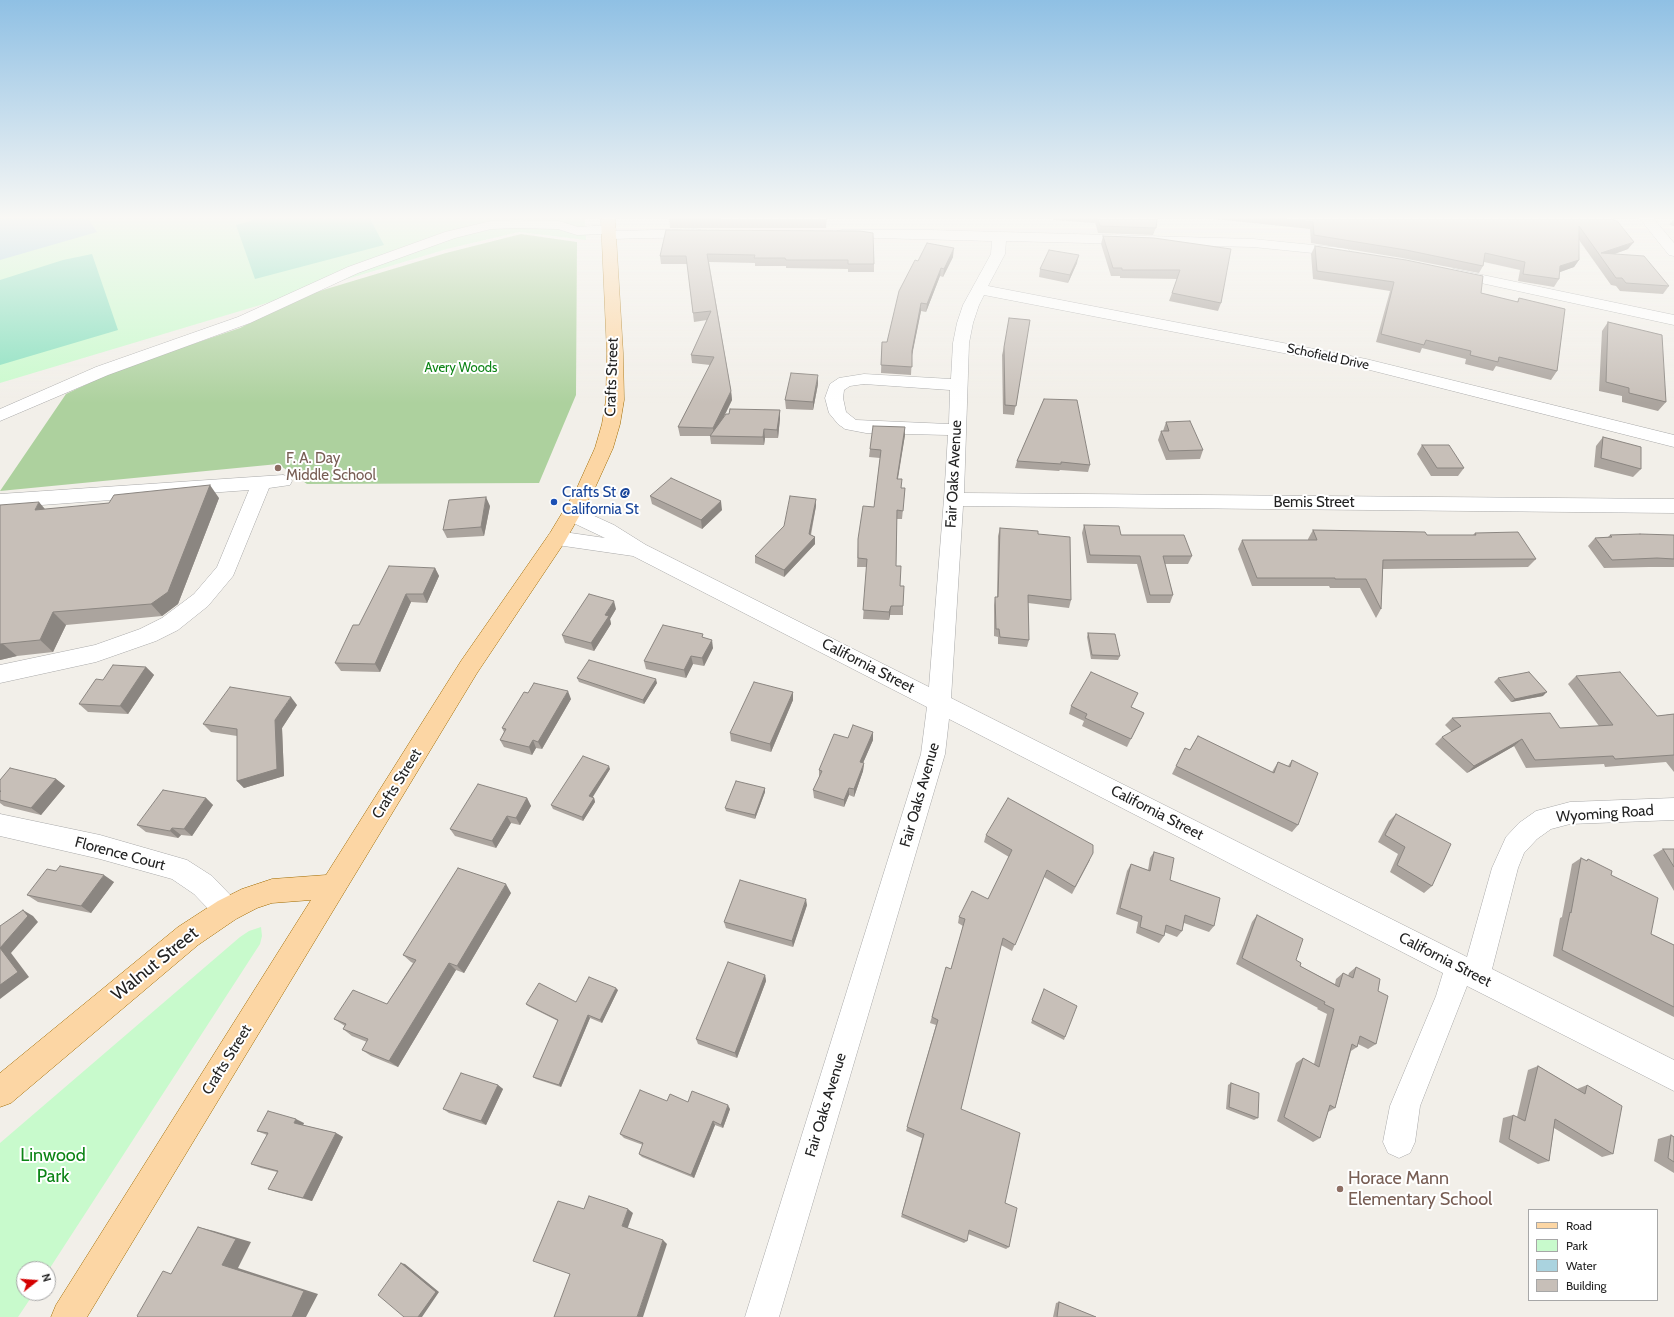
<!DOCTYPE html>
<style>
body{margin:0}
#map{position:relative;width:1674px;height:1317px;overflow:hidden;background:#f2efe9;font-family:Cabin,sans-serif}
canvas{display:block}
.legend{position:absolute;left:1528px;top:1209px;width:130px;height:92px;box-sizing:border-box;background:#fff;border:1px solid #a7a7a7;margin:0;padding:5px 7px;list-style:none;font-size:12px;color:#222}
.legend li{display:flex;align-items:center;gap:8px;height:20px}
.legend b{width:20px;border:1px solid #a7a7a7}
.north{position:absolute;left:16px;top:1261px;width:40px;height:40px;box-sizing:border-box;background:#fff;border:1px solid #a7a7a7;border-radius:50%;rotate:73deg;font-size:11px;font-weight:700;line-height:16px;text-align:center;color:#222}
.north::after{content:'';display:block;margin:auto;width:14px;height:18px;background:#d40000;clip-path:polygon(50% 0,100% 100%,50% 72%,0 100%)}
</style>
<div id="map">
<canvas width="1674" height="1317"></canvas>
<ul class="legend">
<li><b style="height:5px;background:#fcd6a4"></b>Road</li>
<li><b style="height:11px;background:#c8facc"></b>Park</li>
<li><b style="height:11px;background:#aad3df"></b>Water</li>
<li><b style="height:11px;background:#c7bfb8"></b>Building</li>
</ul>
<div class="north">N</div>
</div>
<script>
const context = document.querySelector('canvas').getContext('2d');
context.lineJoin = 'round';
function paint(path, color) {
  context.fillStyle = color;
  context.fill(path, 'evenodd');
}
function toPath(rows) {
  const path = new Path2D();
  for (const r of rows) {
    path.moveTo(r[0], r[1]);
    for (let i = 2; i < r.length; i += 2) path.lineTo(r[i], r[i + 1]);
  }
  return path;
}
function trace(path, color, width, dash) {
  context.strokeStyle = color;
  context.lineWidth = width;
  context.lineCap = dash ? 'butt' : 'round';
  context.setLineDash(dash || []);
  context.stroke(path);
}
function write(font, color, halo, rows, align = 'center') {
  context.font = font + ' Cabin,sans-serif';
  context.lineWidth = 4;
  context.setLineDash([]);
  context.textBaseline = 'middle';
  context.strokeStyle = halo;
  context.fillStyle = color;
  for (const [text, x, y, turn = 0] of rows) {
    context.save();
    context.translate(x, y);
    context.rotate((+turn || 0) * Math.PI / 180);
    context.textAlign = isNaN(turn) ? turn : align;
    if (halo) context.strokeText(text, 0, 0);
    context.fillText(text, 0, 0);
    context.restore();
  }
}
paint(toPath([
 [521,234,577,242,576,395,539,483,307,484,278,464,0,491,66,394,119,369,240,328,303,296,446,253]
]), '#add19e');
paint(toPath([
 [0,219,585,219,586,240,519,232,447,249,0,383],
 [261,927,262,936,260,944,48,1271,48,1269,24,1269,24,1293,34,1293,18,1317,0,1317,0,1143,240,937,249,931]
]), '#c8facc');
paint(toPath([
 [253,219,370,219,384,245,255,279,236,225,251,221],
 [92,254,118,330,0,365,0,280,63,260]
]), '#88e0be');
paint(toPath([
 [0,219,88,219,97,232,0,260]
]), '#aad3df');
const minor = toPath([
 [1640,219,1654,219,1674,243,1674,256,1669,255,1640,219],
 [516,220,559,221,578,227,609,225,614,226,616,229,615,231,696,229,701,230,703,233,701,236,696,237,609,239,604,238,602,235,603,234,577,235,558,229,516,228,491,229,455,238,358,273,250,323,108,375,0,421,0,409,96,367,238,317,348,267,445,232,491,221,516,220],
 [842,230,931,230,1253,239,1343,248,1348,249,1350,252,1348,255,1343,256,1253,247,1006,241,1005,254,988,286,1366,359,1674,435,1674,447,1366,369,984,295,979,305,973,323,969,343,964,493,1674,499,1674,513,963,506,951,698,1467,957,1492,868,1506,837,1519,823,1536,811,1570,802,1674,798,1674,820,1570,824,1551,829,1537,839,1524,853,1518,868,1492,969,1674,1060,1674,1091,1467,986,1420,1106,1415,1142,1410,1153,1399,1158,1388,1153,1383,1142,1390,1106,1436,996,1443,973,949,719,945,754,779,1317,745,1317,921,754,927,707,633,556,557,545,550,543,547,538,550,533,557,531,605,538,565,519,562,514,565,509,572,507,579,509,614,525,646,545,929,687,944,499,948,435,866,433,845,429,838,424,829,413,825,398,830,384,839,378,864,374,951,379,953,343,957,323,963,305,991,254,992,241,837,237,835,234,837,231,842,230],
 [864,384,950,390,949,424,856,420,846,412,843,398,844,390,850,386,864,384],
 [1454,269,1674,315,1674,325,1449,276,1447,273,1449,270,1454,269],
 [283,475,290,477,292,481,290,485,269,488,233,576,208,606,178,630,156,641,96,662,0,683,0,665,95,645,140,629,162,618,194,594,217,567,249,490,0,508,0,494,283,475],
 [0,814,100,835,187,860,212,876,236,901,240,910,236,919,227,923,218,919,194,894,172,879,100,859,0,836,0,814]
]);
const major = toPath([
 [601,219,615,219,623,353,624,400,620,424,613,448,594,490,564,543,477,673,87,1317,51,1317,56,1305,311,900,272,903,257,908,236,919,198,945,11,1103,0,1107,0,1073,178,927,218,901,242,889,272,879,326,875,461,661,550,533,576,490,595,448,602,424,606,400,607,353,601,219]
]);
trace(minor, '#a9a9a9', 1);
trace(major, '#a06b00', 1);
paint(minor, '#fff');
paint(major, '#fcd6a4');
paint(toPath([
 [669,219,827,219,826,228,670,228],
 [1053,219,1157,219,1156,228,1153,235,1098,233,1095,222,1094,223,1054,220],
 [1214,219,1613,219,1628,249,1615,254,1669,286,1663,294,1620,291,1616,286,1611,285,1579,240,1579,260,1574,267,1559,272,1559,279,1554,287,1518,281,1520,270,1484,262,1483,266,1479,273,1402,258,1311,243,1310,229],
 [1673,220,1674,220,1674,226,1669,225],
 [666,230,874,264,874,272,848,272,848,269,786,268,786,266,755,266,755,263,709,262,731,391,732,400,723,419,780,410,780,418,778,438,765,438,764,445,711,444,710,436,680,436,678,427,710,365,692,363,691,355,707,320,694,322,687,264,661,264,660,256],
 [1103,236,1154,238,1221,303,1218,311,1169,301,1177,279,1120,278,1120,276,1111,276,1101,244],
 [1315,246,1481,293,1517,302,1519,298,1557,371,1551,380,1496,366,1493,371,1465,364,1466,359,1422,348,1420,353,1376,342,1390,291,1313,279,1311,254],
 [953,257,943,277,940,276,926,312,921,311,912,356,911,375,881,373,882,342,887,342,918,261],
 [1077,263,1068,283,1039,277,1040,269],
 [1030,320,1014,415,1003,414,1002,355,1004,347],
 [1608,322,1666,402,1658,411,1622,402,1622,396,1599,391,1602,331],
 [818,384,813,410,786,409,785,400],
 [1044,399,1090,465,1088,472,1060,470,1059,471,1015,468,1017,461],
 [1166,422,1203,450,1200,459,1166,460,1158,440,1161,431,1163,431],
 [905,435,898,479,901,488,905,488,902,519,897,519,896,566,900,586,903,606,903,615,890,615,889,620,863,619,867,567,857,567,858,539,874,507,880,458,869,457,870,449],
 [1603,437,1641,469,1633,477,1594,467,1596,446],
 [1422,445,1464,468,1458,476,1431,476,1417,454],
 [650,496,722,510,702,529,652,504],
 [219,498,178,604,162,616,66,625,53,652,17,656,0,660,0,505,45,509],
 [490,506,484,536,447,538,443,530],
 [816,506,811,535,815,537,815,544,784,577,755,563,755,556],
 [1084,525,1121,535,1192,556,1188,564,1165,564,1173,595,1170,603,1147,603,1137,564,1087,563,1082,533],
 [1000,528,1038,534,1071,600,1069,608,1028,603,1029,640,1027,647,998,644,998,637,994,636,994,605,995,597,997,597,998,536],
 [1313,530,1427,535,1473,535,1475,533,1536,559,1528,567,1383,569,1381,609,1376,618,1360,588,1330,588,1329,586,1252,586,1238,549,1242,540,1308,540,1308,539],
 [1610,535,1674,535,1674,567,1649,567,1604,568,1588,546,1595,538,1608,537],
 [435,568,439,576,427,603,411,602,380,672,341,671,335,663,359,625],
 [616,609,610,619,611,624,594,651,565,643,562,635],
 [1088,633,1120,656,1118,660,1091,659,1087,637],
 [704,638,713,648,704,666,693,664,686,678,646,669,644,661],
 [146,667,154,675,128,714,88,712,79,704,103,680],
 [1576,676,1657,716,1674,714,1674,772,1666,762,1605,767,1604,764,1526,768,1514,746,1467,773,1435,744,1442,737,1452,732,1445,725,1452,718,1560,728,1599,726,1568,684],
 [577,678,657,683,644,704,579,682],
 [1498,678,1543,696,1511,702,1494,682],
 [793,692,793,700,771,752,731,741,730,733],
 [528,693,571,699,542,749,536,748,532,755,504,747,500,740,504,732,502,728],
 [297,705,282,728,284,776,244,788,237,781,237,736,211,732,203,724],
 [1071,706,1132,707,1144,713,1127,747,1082,726,1084,721,1069,714],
 [873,732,873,740,863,763,864,763,863,771,854,797,849,795,844,807,814,798,813,790,819,777,819,770,848,738],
 [1198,736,1272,772,1278,762,1288,766,1292,760,1298,825,1292,832,1172,774,1185,748,1190,750],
 [610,769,592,797,594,798,595,802,583,821,553,809,551,805],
 [56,779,65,786,41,815,4,806,0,803,0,780],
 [765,788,765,792,755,819,726,811,725,808],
 [206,798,213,805,192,836,181,835,178,838,146,832,137,825],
 [527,798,531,806,520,825,511,823,496,848,455,836,450,829],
 [1396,814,1432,886,1424,893,1390,872,1398,854,1378,842,1389,821],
 [986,835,1090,860,1072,894,1044,877,1012,951,1001,945,961,1109,1005,1203,1009,1247,1006,1249,968,1234,967,1241,964,1243,901,1217,922,1138,906,1131,936,1025,930,1023,946,967,951,969,963,926,958,923,959,917,988,899,1009,857,984,842],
 [1663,849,1674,849,1674,891,1653,855],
 [1154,852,1170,880,1214,926,1209,932,1184,923,1182,931,1177,937,1164,932,1164,936,1159,943,1136,933,1138,922,1116,914,1127,871,1131,864,1148,870,1150,858],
 [1581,858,1586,861,1588,859,1611,875,1651,934,1674,945,1674,1017,1553,956,1560,918,1562,917,1572,864],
 [56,871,114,882,91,913,38,902,27,895],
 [511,893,464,973,456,970,398,1067,371,1056,362,1050,367,1042,352,1036,343,1029,345,1026,334,1019,387,1004,413,963,411,962,403,955],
 [807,905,793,947,726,928,724,922],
 [1257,915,1300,966,1335,984,1336,979,1343,973,1348,976,1349,973,1356,967,1378,991,1376,1044,1368,1049,1358,1044,1357,1047,1351,1051,1335,1108,1328,1112,1320,1138,1313,1142,1277,1121,1296,1063,1303,1058,1314,1064,1327,1014,1317,1009,1318,1008,1236,964,1252,922],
 [765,975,766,981,737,1058,698,1044,696,1039],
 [1044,989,1065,1037,1064,1040,1031,1023],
 [618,990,602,1023,590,1018,561,1087,536,1079,533,1077,558,1021,528,1006,526,1004,576,1002],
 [1538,1066,1577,1089,1587,1085,1613,1154,1602,1157,1554,1128,1549,1161,1538,1164,1499,1142,1503,1118,1513,1115,1517,1117,1528,1070],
 [1231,1083,1258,1118,1254,1120,1226,1109,1228,1085],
 [498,1085,503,1089,486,1125,449,1113,443,1109],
 [688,1102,730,1109,723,1128,715,1125,694,1178,642,1157,639,1154,643,1145,624,1138,620,1134],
 [304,1123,303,1125,336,1133,343,1137,312,1201,277,1192,268,1189,277,1172,261,1168,251,1164,267,1135,257,1131],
 [1671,1135,1674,1137,1674,1173,1654,1161,1658,1139],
 [1059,1302,1096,1317,1053,1317,1056,1303]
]), '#aba49e');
paint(toPath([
 [1634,242,1628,249,1602,258,1601,253],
 [954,248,953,257,943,277,944,269],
 [1079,255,1077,263,1068,283,1070,275],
 [1579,260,1574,267,1555,274,1560,266],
 [941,268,940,276,926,312,927,304],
 [921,303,921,311,911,359,912,351],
 [818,375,818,384,813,410,813,402],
 [731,391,732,400,714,436,713,428],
 [780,410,780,418,778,438,777,430],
 [905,427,905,435,896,488,897,479],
 [764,429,765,438,764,445,763,437],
 [210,485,219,498,178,604,162,616,151,604],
 [486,497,490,506,484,536,481,527],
 [816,499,816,506,809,541,809,534],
 [721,501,722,510,702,529,701,520],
 [39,502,50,515,35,510],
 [815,537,815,544,784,577,784,570],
 [435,568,439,576,427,603,423,594],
 [406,594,411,602,380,672,375,664],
 [614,601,616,609,610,619,611,624,594,651,591,643,605,615],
 [891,606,890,615,889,620,889,612],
 [53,612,66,625,53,652,40,640],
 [712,640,713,648,704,666,702,658],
 [0,644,3,644,17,656,0,660],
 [691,656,693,664,686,678,684,670],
 [146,667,154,675,128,714,120,706],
 [656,679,657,683,644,704,643,700],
 [568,691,571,699,542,749,538,742],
 [793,692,793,700,771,752,770,744],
 [1547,692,1543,696,1511,702,1515,699],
 [291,697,297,705,282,728,284,776,244,788,237,781,275,720],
 [873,732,873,740,860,770,860,762],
 [1522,739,1514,746,1467,773,1474,766],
 [533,740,536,748,532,755,529,747],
 [864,763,863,771,854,797,854,789],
 [609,766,610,769,591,800,589,796],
 [56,779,65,786,41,815,31,808],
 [765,788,765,792,755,819,755,815],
 [849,788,849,795,844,807,844,800],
 [206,798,213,805,192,836,184,829],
 [527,798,531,806,520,825,516,818],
 [594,798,595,802,583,821,582,817],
 [507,816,511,823,496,848,492,841],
 [172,828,181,835,178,838,170,831],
 [104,875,114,882,91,913,81,906],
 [506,884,511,893,464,973,457,966],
 [806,899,807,905,793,947,792,941],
 [23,910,33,916,38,922,11,953,29,977,0,999,0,948],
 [449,963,456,970,398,1067,389,1061],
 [765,975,766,981,737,1058,735,1053],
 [616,988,618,990,602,1023,600,1020],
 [588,1015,590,1018,561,1087,559,1085],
 [498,1085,503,1089,486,1125,481,1121],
 [728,1105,730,1109,723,1128,721,1125],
 [296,1119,304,1123,302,1127,294,1123],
 [713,1121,715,1125,694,1178,691,1175],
 [336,1133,343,1137,312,1201,303,1198],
 [628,1209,633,1213,627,1230,622,1226],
 [198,1227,214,1231,251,1242,238,1268,318,1294,306,1317,292,1317,222,1265],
 [663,1240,667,1244,643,1317,637,1317],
 [401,1263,405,1264,439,1292,422,1317,418,1317]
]), '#8b8681');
const building = toPath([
 [669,219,826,219,826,220,669,219],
 [1098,219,1157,219,1156,228,1100,226,1098,219],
 [1284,219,1613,219,1618,222,1634,242,1601,253,1644,256,1669,286,1626,283,1622,278,1616,278,1579,226,1579,260,1560,266,1559,279,1523,274,1525,262,1485,253,1483,266,1406,250,1314,235,1313,222,1284,219],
 [666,230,860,231,873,233,874,264,848,264,848,260,786,260,785,258,754,258,755,255,707,254,731,391,713,428,678,427,714,357,691,355,711,311,693,313,686,256,660,256,666,230],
 [1103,236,1154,238,1231,249,1221,303,1172,293,1180,270,1122,270,1122,268,1113,268,1103,236],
 [927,243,954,248,944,269,941,268,927,304,921,303,912,351,912,367,881,365,882,342,887,342,899,291,915,260,918,261,927,243],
 [1315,246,1406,260,1483,276,1481,293,1518,302,1519,298,1565,309,1557,371,1499,357,1498,362,1470,355,1471,351,1426,340,1424,345,1381,334,1394,282,1317,271,1315,246],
 [1049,250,1079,255,1070,275,1040,269,1049,250],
 [1009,318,1030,320,1016,406,1005,405,1004,347,1009,318],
 [1608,322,1662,335,1666,402,1629,393,1629,388,1606,382,1608,322],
 [791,373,818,375,813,402,785,400,791,373],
 [1044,399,1077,400,1090,465,1061,462,1061,464,1017,461,1044,399],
 [730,409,780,410,777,430,764,429,763,437,710,436,726,414,729,414,730,409],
 [1190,421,1203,450,1169,451,1161,431,1169,431,1166,422,1190,421],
 [873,426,905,427,897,479,902,479,901,488,905,488,903,511,897,510,896,566,901,566,900,586,904,586,903,606,891,606,889,612,863,610,867,559,858,558,858,539,863,506,874,507,881,450,870,449,873,426],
 [1603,437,1641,447,1641,469,1601,458,1603,437],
 [1422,445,1449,445,1464,468,1437,468,1422,445],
 [671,478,721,501,701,520,650,496,671,478],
 [210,485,168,592,151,604,53,612,40,640,0,644,0,505,39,502,35,510,109,503,114,495,210,485],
 [790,496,816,499,809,534,815,537,784,570,755,556,784,526,790,496],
 [486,497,481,527,443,530,449,500,486,497],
 [1084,525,1119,526,1121,535,1184,535,1192,556,1163,556,1173,595,1150,595,1140,556,1090,555,1084,525],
 [1000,528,1038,531,1038,534,1070,537,1071,600,1028,595,1029,640,1000,637,999,629,996,629,995,597,998,597,1000,528],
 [1313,530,1425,532,1427,535,1476,535,1475,533,1518,532,1536,559,1383,560,1381,609,1366,579,1335,579,1335,578,1257,578,1242,540,1317,540,1313,530],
 [1640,534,1674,535,1674,559,1657,558,1612,560,1595,538,1612,537,1610,535,1640,534],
 [389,566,435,568,423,594,406,594,375,664,335,663,353,625,359,625,389,566],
 [589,594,614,601,605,615,609,616,591,643,562,635,589,594],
 [663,625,703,634,702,637,712,640,702,658,691,656,684,670,644,661,663,625],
 [1088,633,1115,634,1120,656,1092,655,1088,633],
 [589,660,656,679,643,700,577,678,589,660],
 [113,665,146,667,120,706,79,704,96,679,103,680,113,665],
 [1091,672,1138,693,1131,707,1144,713,1131,739,1085,718,1087,714,1071,706,1091,672],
 [1529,672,1547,692,1515,699,1498,678,1529,672],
 [1620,672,1657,716,1674,714,1674,755,1615,759,1613,756,1535,760,1522,739,1474,766,1442,737,1461,726,1452,718,1550,713,1560,728,1613,725,1576,676,1620,672],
 [754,682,793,692,770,744,730,733,754,682],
 [534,683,568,691,538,742,533,740,529,747,500,740,506,729,502,728,524,692,528,693,534,683],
 [230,687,291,697,275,720,277,769,237,781,237,729,203,724,230,687],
 [853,725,873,732,860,762,864,763,854,789,849,788,844,800,813,790,822,771,819,770,834,734,848,738,853,725],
 [1198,736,1274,773,1278,762,1290,767,1292,760,1318,773,1298,825,1176,766,1185,748,1190,750,1198,736],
 [583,756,609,766,589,796,594,798,582,817,551,805,583,756],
 [10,768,56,779,31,808,0,800,0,792,1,791,0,791,0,780,10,768],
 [736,781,765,788,755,815,725,808,736,781],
 [478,784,527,798,516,818,507,816,492,841,450,829,478,784],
 [163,790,206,798,184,829,172,828,170,831,137,825,163,790],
 [1008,798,1093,845,1093,853,1075,887,1047,870,1015,945,1003,938,961,1109,1020,1133,1005,1203,1017,1208,1009,1247,969,1230,967,1241,902,1214,924,1134,907,1127,938,1020,932,1017,946,967,951,969,965,919,959,917,972,891,988,899,1012,850,986,835,1008,798],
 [1396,814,1451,844,1432,886,1397,865,1405,847,1385,835,1396,814],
 [1663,849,1674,849,1674,867,1663,849],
 [1154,852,1174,858,1170,880,1220,898,1214,926,1185,915,1182,931,1166,925,1164,936,1140,927,1142,916,1120,908,1131,864,1150,871,1154,852],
 [1581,858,1587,861,1588,859,1612,871,1611,875,1658,898,1651,934,1674,945,1674,1007,1562,950,1570,912,1571,913,1581,858],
 [60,866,104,875,81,906,27,895,47,869,56,871,60,866],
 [458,868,506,884,457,966,449,963,389,1061,362,1050,368,1039,343,1029,346,1024,334,1019,353,990,387,1004,416,960,403,955,458,868],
 [740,880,806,899,792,941,724,922,740,880],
 [23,910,28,916,0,948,18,972,0,985,0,926,23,910],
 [1257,915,1303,939,1296,960,1301,963,1300,966,1339,987,1343,973,1353,978,1356,967,1380,979,1378,991,1388,996,1376,1044,1360,1036,1357,1047,1352,1044,1335,1108,1330,1105,1320,1138,1284,1117,1303,1058,1319,1067,1334,1009,1324,1004,1325,1002,1242,958,1257,915],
 [728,962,765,975,735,1053,696,1039,728,962],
 [589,977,616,988,600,1020,588,1015,559,1085,533,1077,558,1020,526,1004,539,983,576,1002,589,977],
 [1044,989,1077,1006,1065,1037,1032,1020,1044,989],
 [1538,1066,1585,1094,1587,1085,1622,1106,1613,1154,1555,1119,1549,1161,1509,1139,1513,1115,1525,1121,1538,1066],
 [461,1073,498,1085,481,1121,443,1109,461,1073],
 [1231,1083,1259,1093,1258,1118,1229,1107,1231,1083],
 [640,1090,667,1101,670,1094,688,1102,692,1091,728,1105,721,1125,713,1121,691,1175,639,1154,643,1143,620,1134,640,1090],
 [268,1111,296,1119,294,1123,336,1133,303,1198,268,1189,278,1171,251,1164,268,1133,257,1131,268,1111],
 [1671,1135,1674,1137,1674,1162,1668,1158,1671,1135],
 [589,1196,628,1209,622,1226,663,1240,637,1317,554,1317,570,1274,533,1261,558,1201,584,1209,589,1196],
 [198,1227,236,1239,222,1265,304,1291,292,1317,138,1317,137,1316,163,1271,171,1274,198,1227],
 [401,1263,436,1292,418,1317,404,1317,378,1295,401,1263],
 [1059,1302,1096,1317,1057,1317,1059,1302]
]);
paint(building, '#c7bfb8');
trace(building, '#8b8681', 1);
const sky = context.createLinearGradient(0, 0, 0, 403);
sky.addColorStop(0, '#8fc0e4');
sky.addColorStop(0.54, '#f9f8f5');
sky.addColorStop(1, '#f9f8f500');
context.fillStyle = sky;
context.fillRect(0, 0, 1674, 403);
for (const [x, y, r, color] of [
 [278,468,4,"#8d6e63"],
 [554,502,4,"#1a4fb4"],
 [1340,1189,4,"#8d6e63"]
]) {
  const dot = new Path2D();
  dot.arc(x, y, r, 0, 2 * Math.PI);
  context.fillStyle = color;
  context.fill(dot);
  trace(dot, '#fff', 1.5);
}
write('13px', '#222', '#fff', [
 ["Schofield Drive",1328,357,12]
]);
write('13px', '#0c8416', '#fff', [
 ["Avery Woods",461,368]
]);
write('15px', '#222', '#fff', [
 ["Crafts Street",612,377,-88],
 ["Fair Oaks Avenue",954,474,-87],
 ["Bemis Street",1314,503],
 ["California Street",868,666,27],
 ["Crafts Street",397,784,-58],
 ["Fair Oaks Avenue",920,795,-74],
 ["California Street",1157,813,27],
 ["Wyoming Road",1605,814,-4],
 ["Florence Court",120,854,15],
 ["California Street",1445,960,27],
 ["Crafts Street",227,1060,-58],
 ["Fair Oaks Avenue",826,1105,-73]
]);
write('15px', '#785e54', '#fff', [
 ["F. A. Day",286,459],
 ["Middle School",286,476]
], 'left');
write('15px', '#164399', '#fff', [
 ["Crafts St @",562,493],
 ["California St",562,510]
], 'left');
write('18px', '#222', '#fff', [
 ["Walnut Street",155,964,-39]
]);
write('18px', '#0c8416', '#fff', [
 ["Linwood",53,1156],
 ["Park",53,1177]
]);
write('18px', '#785e54', '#fff', [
 ["Horace Mann",1348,1179],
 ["Elementary School",1348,1200]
], 'left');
</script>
